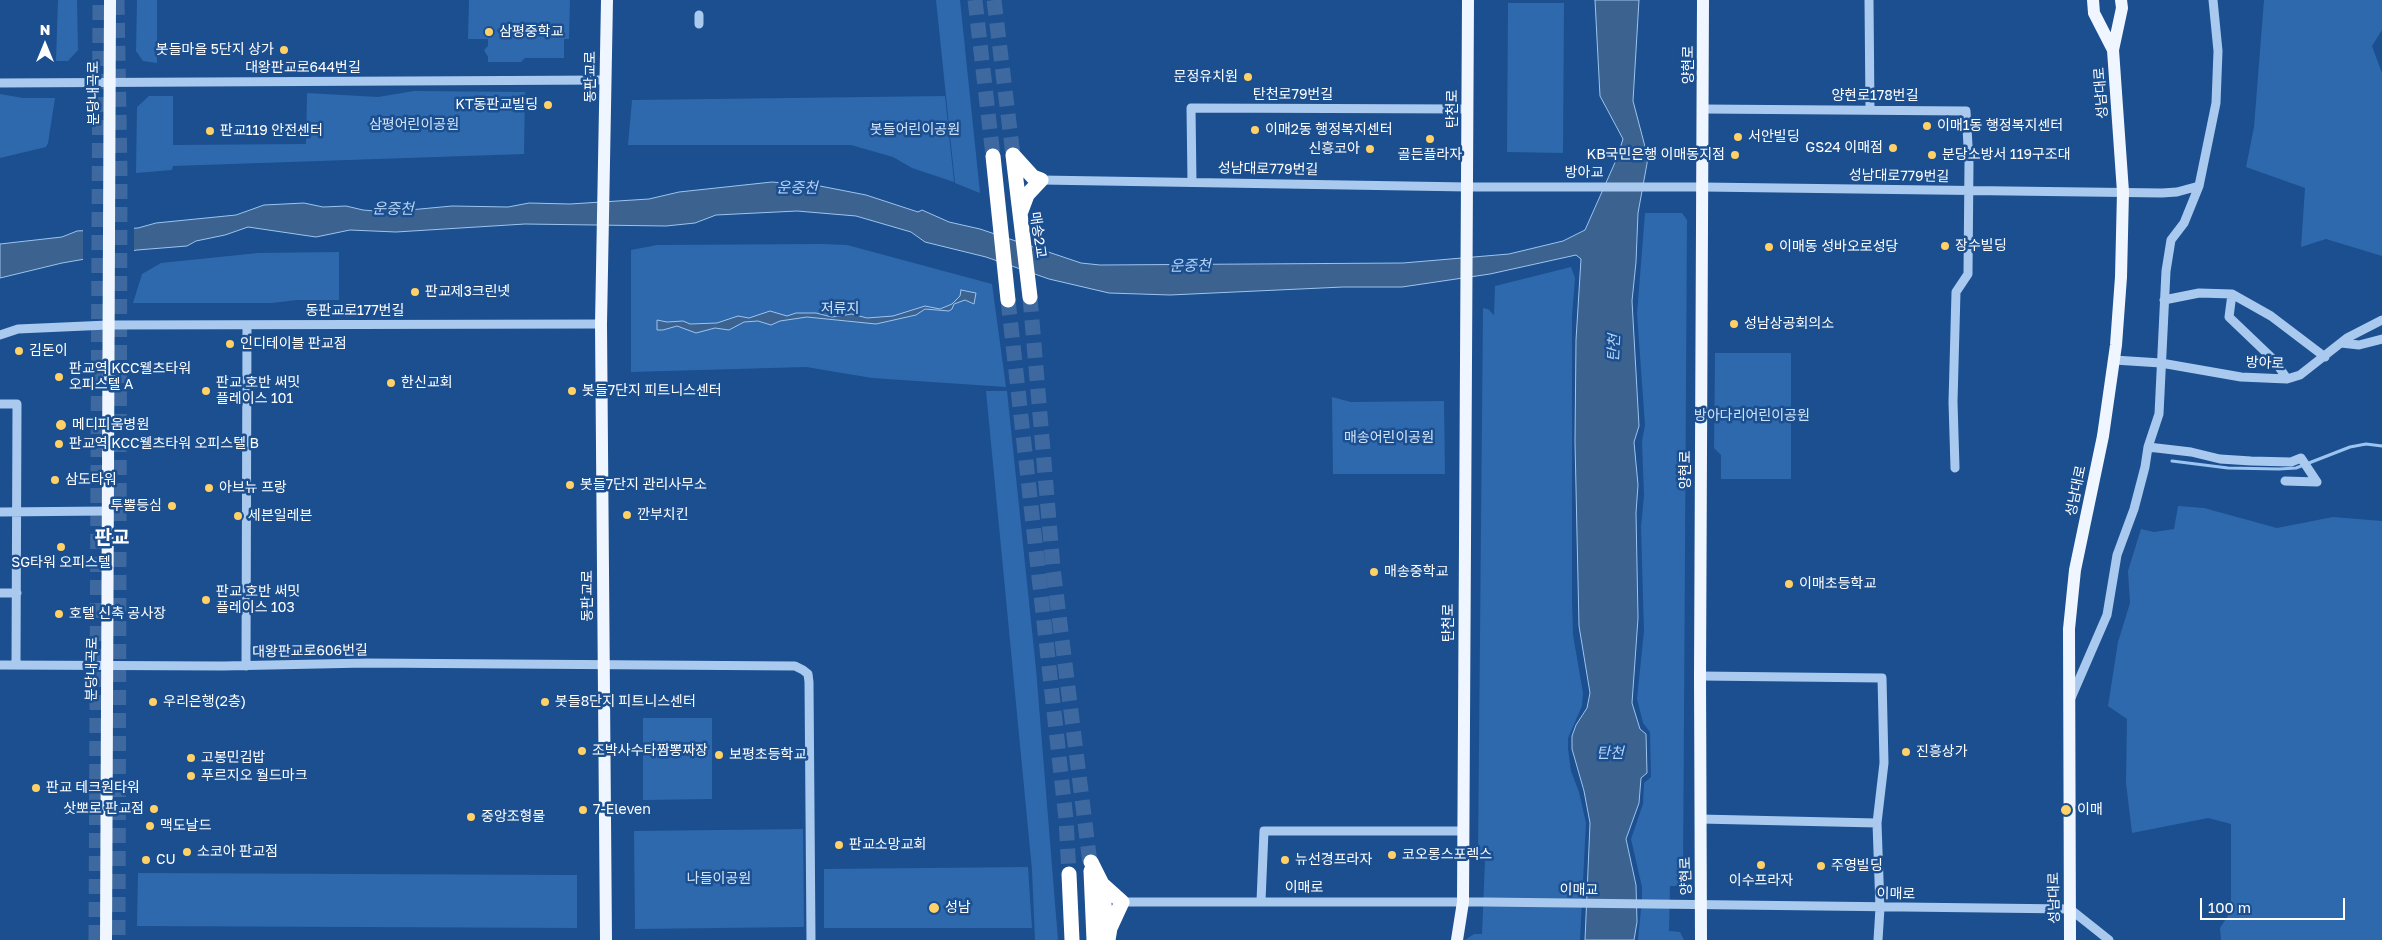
<!DOCTYPE html>
<meta charset="utf-8">
<style>
body{margin:0}
#map{position:relative;width:2382px;height:940px;overflow:hidden;background:#1b4f8f;font-family:"Golos Text",sans-serif}
canvas{display:block}
.north{position:absolute;left:20px;top:20px;width:50px;height:50px;-webkit-text-stroke:4px #1b4f8f;paint-order:stroke;rotate:0deg;font-size:14px;font-weight:700;line-height:20px;text-align:center;color:#fff}
.north::after{content:'';display:block;margin:auto;width:18px;height:22px;background:#fff;clip-path:polygon(50% 0,100% 100%,50% 72%,0 100%)}
.scale{position:absolute;left:2200px;top:898px;width:145px;height:22px;box-sizing:border-box;border:2px solid #fff;border-top:0;padding-left:6px;font-size:15px;line-height:18px;white-space:nowrap;color:#fff;-webkit-text-stroke:4px #1b4f8f;paint-order:stroke}
</style>
<div id="map">
<canvas width="2382" height="940"></canvas>
<div class="north">N</div>
<div class="scale">100 m</div>
</div>
<script>
const context = document.querySelector('canvas').getContext('2d');
context.lineJoin = 'round';
function paint(path, color) {
  context.fillStyle = color;
  context.fill(path, 'evenodd');
}
function toPath(rows) {
  const path = new Path2D();
  for (const r of rows) {
    path.moveTo(r[0], r[1]);
    for (let i = 2; i < r.length; i += 2) path.lineTo(r[i], r[i + 1]);
  }
  return path;
}
function trace(path, color, width, dash) {
  context.strokeStyle = color;
  context.lineWidth = width;
  context.lineCap = dash ? 'butt' : 'round';
  context.setLineDash(dash || []);
  context.stroke(path);
}
function write(font, color, halo, rows, align = 'center') {
  context.font = font + ' "Golos Text","Noto Sans KR",sans-serif';
  context.lineWidth = 5;
  context.setLineDash([]);
  context.textBaseline = 'middle';
  context.strokeStyle = halo;
  context.fillStyle = color;
  for (const [text, x, y, turn = 0] of rows) {
    context.save();
    context.translate(x, y);
    context.rotate((+turn || 0) * Math.PI / 180);
    context.textAlign = isNaN(turn) ? turn : align;
    if (halo) context.strokeText(text, 0, 0);
    context.fillText(text, 0, 0);
    context.restore();
  }
}
paint(toPath([
 [58,0,77,0,78,50,68,61,56,61],
 [137,0,157,0,157,63,143,61,136,51],
 [469,0,570,0,569,39,564,39,564,58,525,58,521,62,488,62,488,57,484,50,488,46,488,39,468,39],
 [936,0,960,0,980,193,955,183],
 [2264,0,2382,0,2382,30,2372,46,2382,73,2382,256,2326,239,2301,247,2305,188,2246,167,2254,127],
 [1508,3,1564,3,1563,153,1507,152],
 [414,91,525,92,524,154,173,166,172,170,136,173,137,107,149,96,173,96,173,145,306,144,307,93,378,97],
 [0,94,23,98,55,98,48,143,46,147,0,158],
 [945,96,954,182,912,168,893,157,851,145,628,145,632,100],
 [1645,213,1682,213,1687,220,1683,878,1678,886,1670,886,1669,931,1680,932,1684,940,1638,940,1642,899,1642,887,1631,839,1643,804,1644,783,1651,777,1650,732,1643,723,1637,699,1644,631,1641,527,1644,496,1642,441,1645,425,1637,314],
 [821,244,847,245,992,284,1006,387,872,378,806,367,631,372,631,250,657,245],
 [339,252,339,300,297,300,272,303,133,303,142,274,161,263,258,253],
 [1571,267,1575,278,1572,317,1572,600,1573,635,1583,693,1582,706,1568,738,1568,749,1571,771,1579,792,1586,823,1580,940,1465,940,1474,934,1482,934,1485,860,1478,855,1483,308,1488,309,1494,315,1495,286],
 [1715,353,1791,353,1791,479,1721,479,1721,455,1714,448],
 [986,391,1007,391,1036,669,1058,940,1035,940,1032,870],
 [1332,397,1351,402,1444,401,1445,474,1333,474],
 [2178,506,2204,508,2277,528,2333,517,2382,521,2382,940,2221,940,2220,928,2231,911,2231,824,2208,818,2132,833,2126,783,2127,719,2108,706,2118,642,2130,603,2128,571,2141,529,2154,532,2174,529],
 [643,718,712,718,712,799,643,800],
 [803,829,804,927,635,929,634,831],
 [1028,867,1032,928,824,928,824,869],
 [138,873,577,875,577,928,137,926]
]), '#2e69ad');
const water = toPath([
 [1595,0,1639,0,1633,101,1648,158,1638,213,1636,262,1632,301,1639,426,1634,442,1638,485,1636,513,1638,618,1632,703,1640,729,1646,734,1647,773,1641,778,1639,803,1626,839,1636,885,1637,922,1634,940,1585,940,1590,823,1584,791,1572,749,1572,736,1576,725,1587,708,1590,693,1579,626,1575,442,1576,340,1581,259,1576,255,1490,274,1402,287,1343,287,1170,295,1109,293,1049,279,986,257,925,242,911,232,856,216,797,211,716,215,695,223,666,226,525,224,396,232,350,230,316,237,248,227,225,235,196,241,187,246,137,250,62,263,0,278,0,244,62,237,77,231,138,228,156,223,236,215,264,205,304,203,323,207,346,206,363,210,388,212,452,206,508,207,529,203,570,204,649,199,679,192,772,182,820,186,866,195,918,212,922,210,949,222,980,229,1081,263,1100,265,1403,263,1509,254,1563,241,1585,230,1617,158,1623,139,1600,96,1595,0],
 [961,290,976,293,974,304,965,300,954,304,952,309,949,311,925,309,916,315,876,324,807,317,780,321,771,325,758,321,744,322,729,330,715,328,696,333,677,326,663,330,657,330,657,320,667,322,683,321,690,324,717,323,738,316,749,318,770,311,787,316,796,313,816,313,832,317,852,314,867,318,893,316,925,306,940,309,952,304,960,296,961,290]
]);
paint(water, '#3c6290');
trace(water, '#9cc4f0', 1);
paint(toPath([
 [134,226,134,253,83,262,83,228]
]), '#1b4f8f');
trace(toPath([
 [2172,461,2228,468,2279,469,2296,468,2350,447,2366,444,2382,446]
]), '#9cc4f0', 3);
trace(toPath([
 [117,0,120,172,118,940],
 [975,0,993,156],
 [994,0,1013,155],
 [1030,297,1053,568,1091,871],
 [1008,300,1066,819,1069,874],
 [96,940,100,0]
]), '#3d69a0', 15, [15, 8]);
trace(toPath([
 [1869,0,1870,110],
 [699,15,699,24],
 [0,83,606,80],
 [1704,109,1966,111,1969,163,1968,274,1956,292,1953,402,1955,468],
 [1041,180,1468,187,1703,187,2162,193,2177,192,2199,186],
 [1192,182,1191,108,1468,109],
 [2232,294,2229,317,2275,361,2287,379],
 [2164,300,2199,293,2232,294,2271,316,2325,357],
 [0,335,18,329,108,325,601,324],
 [2341,343,2359,345,2382,339],
 [2114,360,2161,363,2241,377,2287,379,2300,375,2347,338,2382,320],
 [0,404,17,404,16,665],
 [2148,447,2191,452,2220,459,2251,461,2291,462,2301,458,2317,482,2285,481],
 [0,512,107,511],
 [0,593,17,593],
 [0,665,223,666,366,663,795,666,803,670,808,674,809,682,811,940],
 [246,666,247,325],
 [1700,676,1882,678,1884,763,1877,823,1880,908,1878,940],
 [2071,698,2107,615,2117,555,2134,509,2145,467,2148,447,2159,414,2166,271,2171,240,2184,223,2199,186,2216,103,2218,51,2213,0],
 [1700,819,1877,823],
 [1261,901,1264,831,1463,831],
 [1122,902,1485,902,2070,909,2109,940]
]), '#a9c9ee', 9);
trace(toPath([
 [2093,0,2094,13,2113,50],
 [106,940,110,0],
 [606,940,601,324,607,0],
 [1457,940,1463,902,1468,0],
 [1701,940,1700,676,1703,0],
 [2070,940,2069,629,2075,570,2103,436,2116,345,2121,277,2123,192,2113,50,2122,8,2121,0]
]), '#f0f6ff', 12);
trace(toPath([
 [1013,155,1030,297],
 [1013,155,1033,177,1041,180,1027,195,1021,211],
 [993,156,1008,300],
 [1091,862,1102,884,1122,902,1110,928,1108,940],
 [1091,871,1094,940],
 [1069,874,1072,940],
 [1102,884,1107,932]
]), '#fff', 15);
for (const [x, y, r, color] of [
 [489,32,5,"#ffd166"],
 [284,50,5,"#ffd166"],
 [1248,77,5,"#ffd166"],
 [548,105,5,"#ffd166"],
 [1927,126,5,"#ffd166"],
 [1255,130,5,"#ffd166"],
 [210,131,5,"#ffd166"],
 [1738,137,5,"#ffd166"],
 [1430,139,5,"#ffd166"],
 [1893,148,5,"#ffd166"],
 [1370,149,5,"#ffd166"],
 [1735,155,5,"#ffd166"],
 [1932,155,5,"#ffd166"],
 [1945,246,5,"#ffd166"],
 [1769,247,5,"#ffd166"],
 [415,292,5,"#ffd166"],
 [1734,324,5,"#ffd166"],
 [230,344,5,"#ffd166"],
 [19,351,5,"#ffd166"],
 [59,377,5,"#ffd166"],
 [391,383,5,"#ffd166"],
 [206,391,5,"#ffd166"],
 [572,391,5,"#ffd166"],
 [61,425,6,"#ffd166"],
 [59,444,5,"#ffd166"],
 [55,480,5,"#ffd166"],
 [570,485,5,"#ffd166"],
 [209,488,5,"#ffd166"],
 [172,506,5,"#ffd166"],
 [627,515,5,"#ffd166"],
 [238,516,5,"#ffd166"],
 [61,547,5,"#ffd166"],
 [1374,572,5,"#ffd166"],
 [1789,584,5,"#ffd166"],
 [206,600,5,"#ffd166"],
 [59,614,5,"#ffd166"],
 [153,702,5,"#ffd166"],
 [545,702,5,"#ffd166"],
 [582,751,5,"#ffd166"],
 [1906,752,5,"#ffd166"],
 [719,755,5,"#ffd166"],
 [191,758,5,"#ffd166"],
 [191,776,5,"#ffd166"],
 [36,788,5,"#ffd166"],
 [154,809,5,"#ffd166"],
 [583,810,5,"#ffd166"],
 [2066,810,6,"#ffd166"],
 [471,817,5,"#ffd166"],
 [150,826,5,"#ffd166"],
 [839,845,5,"#ffd166"],
 [187,852,5,"#ffd166"],
 [1392,855,5,"#ffd166"],
 [146,860,5,"#ffd166"],
 [1285,860,5,"#ffd166"],
 [1761,865,5,"#ffd166"],
 [1821,866,5,"#ffd166"],
 [934,908,6,"#ffd166"]
]) {
  const dot = new Path2D();
  dot.arc(x, y, r, 0, 2 * Math.PI);
  context.fillStyle = color;
  context.fill(dot);
  trace(dot, '#1b4f8f', 2);
}
write('14px', '#fff', '#1b4f8f', [
 ["삼평중학교",499,32],
 ["봇들마을 5단지 상가",274,50,"right"],
 ["문정유치원",1238,77,"right"],
 ["KT동판교빌딩",538,105,"right"],
 ["이매1동 행정복지센터",1937,126],
 ["이매2동 행정복지센터",1265,130],
 ["판교119 안전센터",220,131],
 ["서안빌딩",1748,137],
 ["GS24 이매점",1883,148,"right"],
 ["신흥코아",1360,149,"right"],
 ["골든플라자",1430,155,"center"],
 ["KB국민은행 이매동지점",1725,155,"right"],
 ["분당소방서 119구조대",1942,155],
 ["장수빌딩",1955,246],
 ["이매동 성바오로성당",1779,247],
 ["판교제3크린넷",425,292],
 ["성남상공회의소",1744,324],
 ["인디테이블 판교점",240,344],
 ["김돈이",29,351],
 ["판교역 KCC웰츠타워",69,369],
 ["오피스텔 A",69,385],
 ["판교 호반 써밋",216,383],
 ["플레이스 101",216,399],
 ["한신교회",401,383],
 ["봇들7단지 피트니스센터",582,391],
 ["메디피움병원",72,425],
 ["판교역 KCC웰츠타워 오피스텔 B",69,444],
 ["삼도타워",65,480],
 ["봇들7단지 관리사무소",580,485],
 ["아브뉴 프랑",219,488],
 ["투뿔등심",162,506,"right"],
 ["깐부치킨",637,515],
 ["세븐일레븐",248,516],
 ["SG타워 오피스텔",61,563,"center"],
 ["매송중학교",1384,572],
 ["이매초등학교",1799,584],
 ["판교 호반 써밋",216,592],
 ["플레이스 103",216,608],
 ["호텔 신축 공사장",69,614],
 ["우리은행(2층)",163,702],
 ["봇들8단지 피트니스센터",555,702],
 ["조박사수타짬뽕짜장",592,751],
 ["진흥상가",1916,752],
 ["보평초등학교",729,755],
 ["고봉민김밥",201,758],
 ["푸르지오 월드마크",201,776],
 ["판교 테크원타워",46,788],
 ["삿뽀로 판교점",144,809,"right"],
 ["7-Eleven",593,810],
 ["이매",2077,810],
 ["중앙조형물",481,817],
 ["맥도날드",160,826],
 ["판교소망교회",849,845],
 ["소코아 판교점",197,852],
 ["코오롱스포렉스",1402,855],
 ["CU",156,860],
 ["뉴선경프라자",1295,860],
 ["주영빌딩",1831,866],
 ["이수프라자",1761,881,"center"],
 ["성남",945,908]
], 'left');
write('14px', '#fff', '#1b4f8f', [
 ["양현로",1689,65,-90],
 ["대왕판교로644번길",303,68],
 ["동판교로",591,77,-90],
 ["분당내곡로",94,93,-90],
 ["성남대로",2101,93,-94],
 ["탄천로79번길",1293,95],
 ["양현로178번길",1875,96],
 ["탄천로",1453,109,-90],
 ["성남대로779번길",1268,169,1],
 ["방아교",1584,173],
 ["성남대로779번길",1899,176,1],
 ["매송2교",1038,235,82],
 ["동판교로177번길",355,311],
 ["방아로",2265,363,2],
 ["양현로",1686,470,-90],
 ["성남대로",2076,491,-78],
 ["동판교로",588,596,-90],
 ["탄천로",1449,623,-90],
 ["대왕판교로606번길",310,651,-1],
 ["분당내곡로",92,669,-89],
 ["양현로",1686,876,-92],
 ["이매로",1304,888],
 ["이매교",1579,890,1],
 ["이매로",1896,894,1],
 ["성남대로",2054,898,-91]
]);
write('14px', '#cfe3fa', '#1b4f8f', [
 ["삼평어린이공원",414,125],
 ["봇들어린이공원",915,130],
 ["저류지",840,309],
 ["방아다리어린이공원",1752,416],
 ["매송어린이공원",1389,438],
 ["나들이공원",719,879]
]);
write('italic 15px', '#b5d3f5', '#1b4f8f', [
 ["운중천",797,188,1],
 ["운중천",393,209,1],
 ["운중천",1190,266,-1],
 ["탄천",1614,348,-87],
 ["탄천",1610,753]
]);
write('bold 19px', '#fff', '#1b4f8f', [
 ["판교",112,538]
]);
</script>
